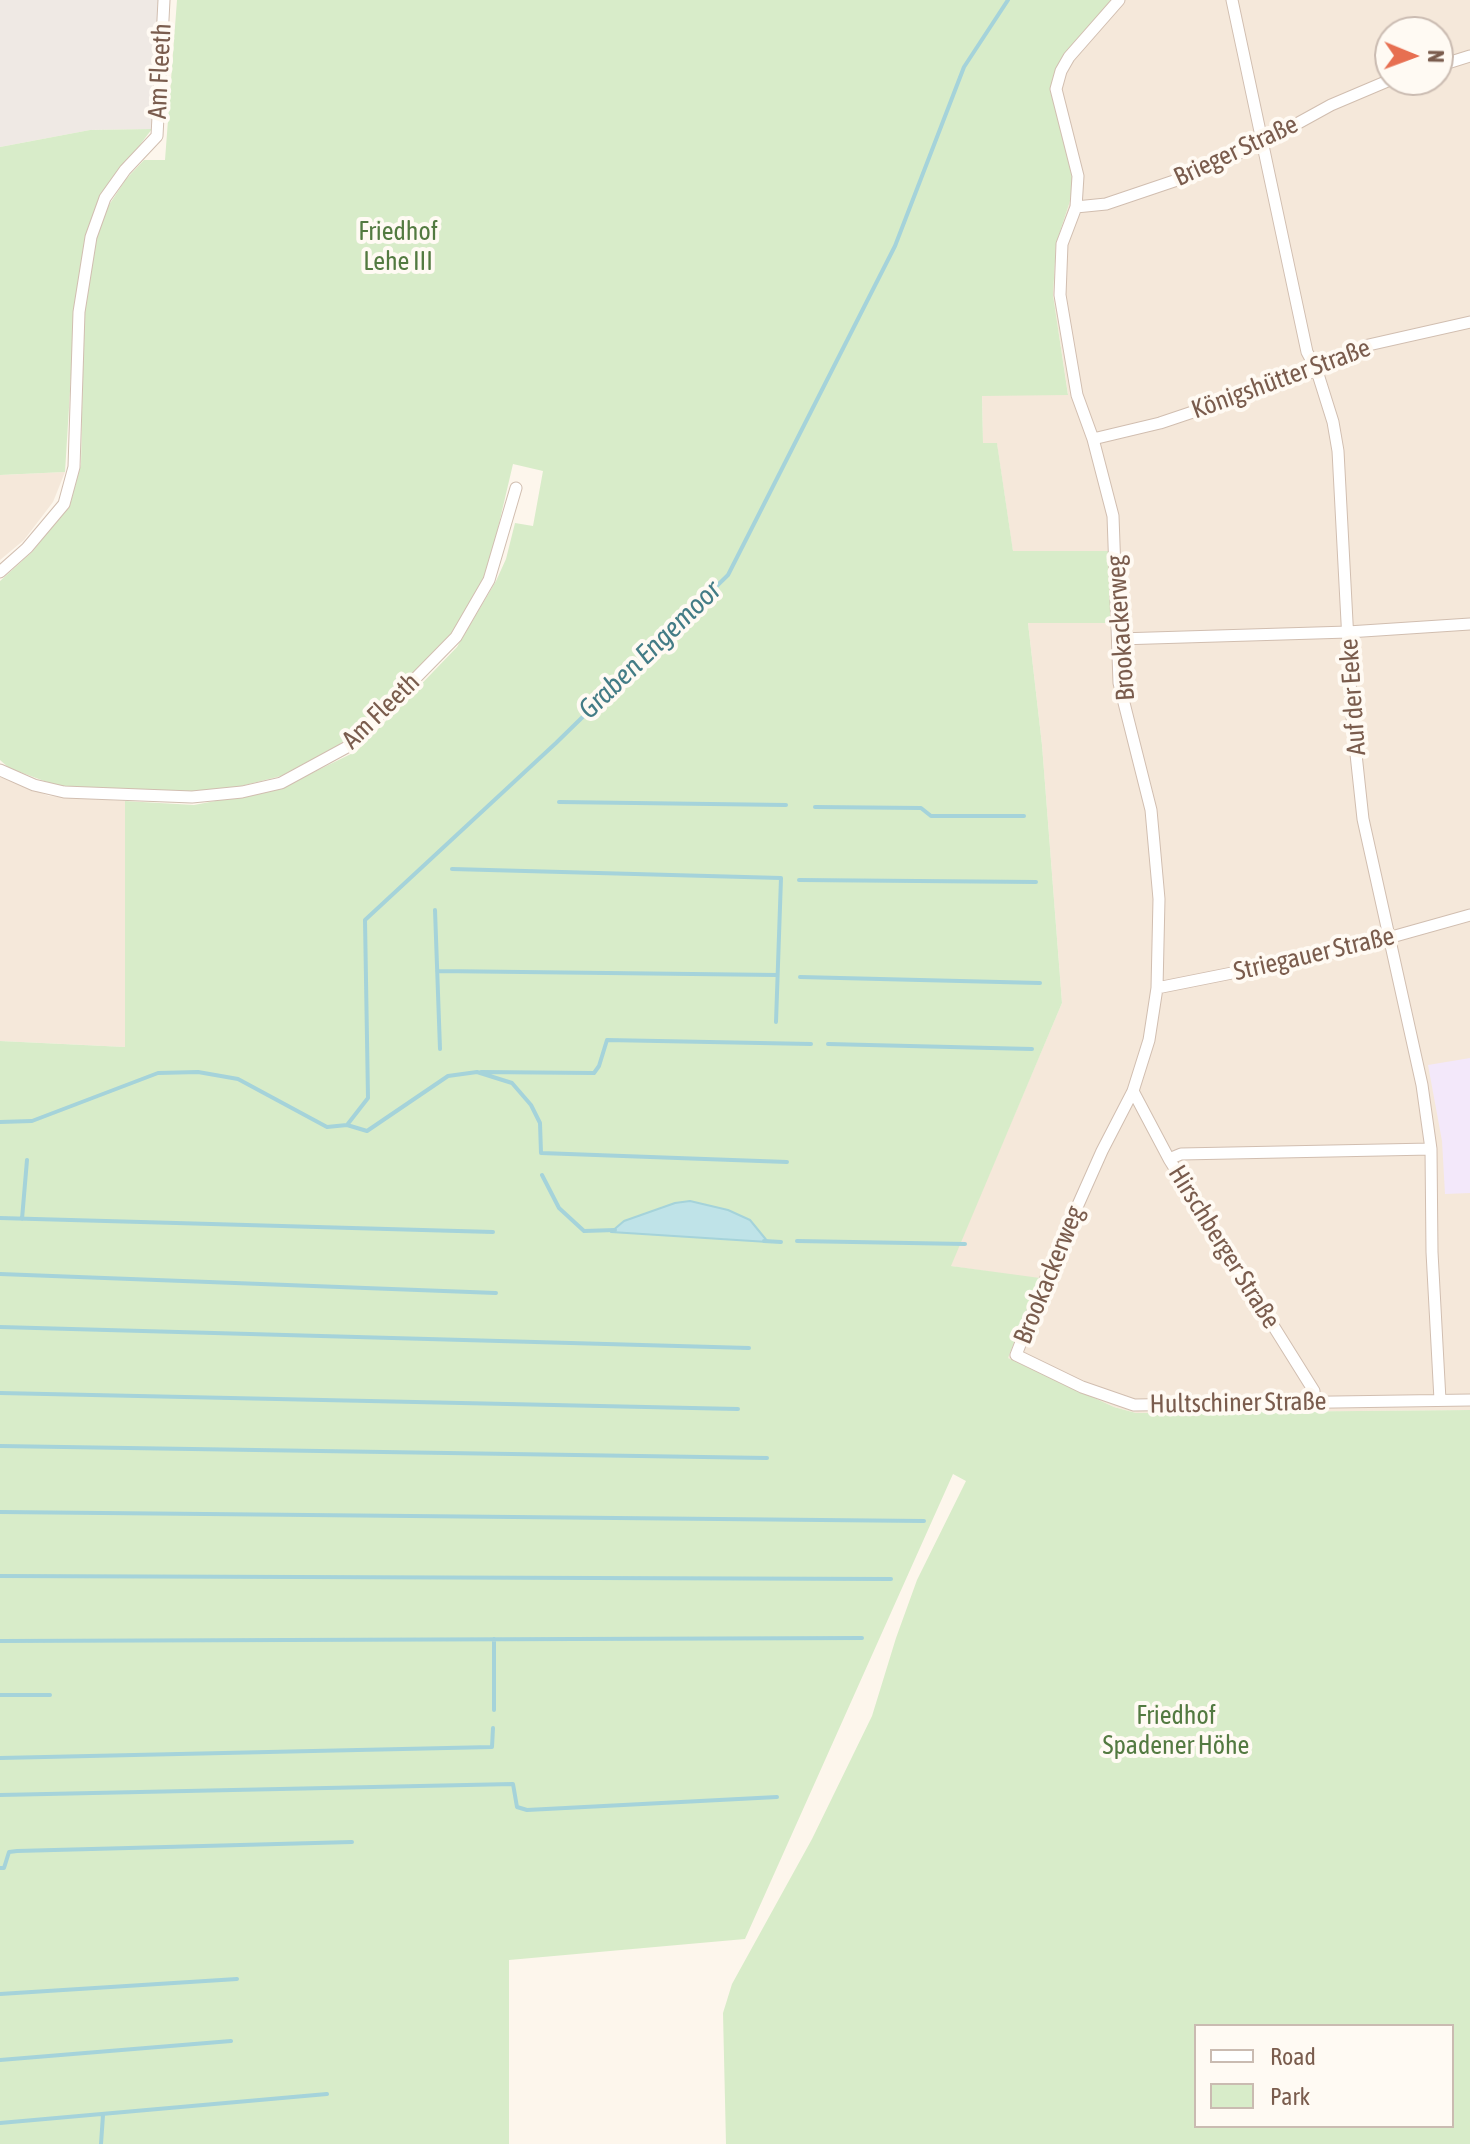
<!DOCTYPE html>
<meta charset="utf-8">
<style>
body{margin:0}
#map{position:relative;width:1470px;height:2144px;overflow:hidden;background:#fdf6ec;font-family:"Asap Condensed",sans-serif}
canvas{display:block}
.legend{position:absolute;left:1194px;top:2024px;width:260px;height:104px;box-sizing:border-box;background:#fffaf3;border:2px solid #cabbb1;margin:0;padding:10px 14px;list-style:none;font-size:24px;color:#7a5c4d}
.legend li{display:flex;align-items:center;gap:16px;height:40px}
.legend b{width:40px;border:2px solid #cabbb1}
.north{position:absolute;left:1374px;top:16px;width:80px;height:80px;box-sizing:border-box;background:#fffaf3;border:2px solid #cabbb1;border-radius:50%;rotate:91deg;font-size:22px;font-weight:700;line-height:32px;text-align:center;color:#7a5c4d}
.north::after{content:'';display:block;margin:auto;width:28px;height:36px;background:#e76f51;clip-path:polygon(50% 0,100% 100%,50% 72%,0 100%)}
</style>
<div id="map">
<canvas width="1470" height="2144"></canvas>
<ul class="legend">
<li><b style="height:10px;background:#fff"></b>Road</li>
<li><b style="height:22px;background:#d8ecc9"></b>Park</li>
</ul>
<div class="north">N</div>
</div>
<script>
const context = document.querySelector('canvas').getContext('2d');
context.lineJoin = 'round';
function paint(path, color) {
  context.fillStyle = color;
  context.fill(path, 'evenodd');
}
function toPath(rows) {
  const path = new Path2D();
  for (const r of rows) {
    path.moveTo(r[0], r[1]);
    for (let i = 2; i < r.length; i += 2) path.lineTo(r[i], r[i + 1]);
  }
  return path;
}
function trace(path, color, width, dash) {
  context.strokeStyle = color;
  context.lineWidth = width;
  context.lineCap = dash ? 'butt' : 'round';
  context.setLineDash(dash || []);
  context.stroke(path);
}
function write(font, color, halo, rows, align = 'center') {
  context.font = font + ' "Asap Condensed",sans-serif';
  context.lineWidth = 8;
  context.setLineDash([]);
  context.textBaseline = 'middle';
  context.strokeStyle = halo;
  context.fillStyle = color;
  for (const [text, x, y, turn = 0] of rows) {
    context.save();
    context.translate(x, y);
    context.rotate((+turn || 0) * Math.PI / 180);
    context.textAlign = isNaN(turn) ? turn : align;
    if (halo) context.strokeText(text, 0, 0);
    context.fillText(text, 0, 0);
    context.restore();
  }
}
paint(toPath([
 [1111,0,1470,0,1470,1410,1136,1413,1114,1407,1008,1358,1040,1279,950,1266,1062,1003,1042,745,1028,623,1112,623,1108,551,1013,552,997,444,983,443,982,395,1068,394,1053,295,1056,244,1072,195,1072,177,1052,90,1068,52],
 [1390,32,1438,32,1438,80,1390,80],
 [65,472,53,502,24,540,0,560,0,475],
 [0,777,49,796,125,801,125,1047,0,1041]
]), '#f5e8da');
paint(toPath([
 [0,0,158,0,152,129,90,130,0,147]
]), '#efe9e4');
paint(toPath([
 [1470,1058,1470,1193,1445,1194,1442,1141,1428,1065]
]), '#f3e8fa');
paint(toPath([
 [177,0,1111,0,1068,52,1052,90,1072,177,1072,195,1056,244,1053,295,1068,395,982,396,983,443,997,443,1013,551,1108,551,1113,623,1028,623,1042,745,1062,1003,951,1266,1040,1278,1008,1358,1114,1407,1136,1413,1470,1410,1470,2144,726,2144,723,2013,732,1984,812,1839,872,1716,896,1638,917,1580,966,1481,953,1474,745,1939,509,1960,509,2144,0,2144,0,1041,125,1047,125,801,194,805,279,789,357,751,457,647,496,581,506,559,515,523,533,526,543,471,513,464,486,579,452,634,385,703,339,745,281,776,241,786,201,792,63,788,9,768,0,760,0,581,32,552,70,505,81,464,84,313,96,239,107,208,126,179,144,160,165,160],
 [1196,2026,1452,2026,1452,2126,1196,2126],
 [152,129,101,196,75,310,65,472,0,475,0,147,90,130]
]), '#d8ecc9');
const water = toPath([
 [690,1201,728,1210,750,1220,768,1242,611,1232,624,1221,675,1203,690,1201]
]);
paint(water, '#bfe3e8');
trace(water, '#a5d3da', 2);
trace(toPath([
 [559,802,786,805],
 [815,807,921,808,931,816,1024,816],
 [452,869,781,878,776,1022],
 [799,880,1036,882],
 [435,910,440,1049],
 [437,971,777,975],
 [800,977,1040,983],
 [828,1044,1032,1049],
 [481,1072,594,1073,599,1066,607,1040,811,1044],
 [0,1122,32,1121,158,1073,198,1072,238,1079,327,1127,347,1125,367,1131,448,1076,477,1072,512,1083,531,1105,540,1123,541,1153,787,1162],
 [347,1125,368,1098,365,920,556,743,728,575,895,246,964,67,1008,0],
 [542,1175,559,1208,584,1231,615,1230],
 [0,1218,493,1232],
 [22,1219,27,1160],
 [764,1241,781,1242],
 [797,1241,965,1244],
 [0,1274,496,1293],
 [0,1327,749,1348],
 [0,1393,738,1409],
 [0,1446,767,1458],
 [0,1512,924,1521],
 [0,1576,891,1579],
 [0,1641,862,1638],
 [0,1695,50,1695],
 [494,1710,494,1639],
 [0,1758,492,1747,493,1728],
 [0,1795,513,1784,517,1807,527,1810,777,1797],
 [0,1868,4,1868,9,1852,17,1851,352,1842],
 [0,1994,237,1979],
 [0,2060,231,2041],
 [0,2123,327,2094],
 [101,2144,103,2115]
]), '#a5d3da', 4);
const minor = toPath([
 [1119,0,1069,57,1061,71,1056,89,1078,176,1076,207,1062,244,1060,295,1077,395,1093,439,1113,516,1119,683,1151,810,1159,899,1157,988,1149,1040,1133,1091,1102,1151,1049,1270,1016,1355,1082,1387,1134,1405,1470,1400],
 [1232,0,1307,352,1317,371,1333,422,1338,451,1352,717,1363,819,1422,1085,1431,1149,1432,1252,1440,1400],
 [1438,66,1470,56],
 [1076,207,1106,204,1183,178,1262,143,1331,105,1390,80],
 [1093,439,1160,423,1309,373,1364,346,1470,322],
 [0,572,27,548,64,504,74,467,79,312,91,237,105,198,125,170,157,136,164,0],
 [1119,639,1348,632,1470,624],
 [0,770,34,785,64,792,192,797,242,792,281,783,349,746,456,637,489,580,516,488],
 [1157,988,1372,945,1388,938,1470,915],
 [1133,1091,1169,1159,1314,1391,1314,1402],
 [1169,1159,1181,1154,1431,1149]
]);
trace(minor, '#d1beb0', 13);
trace(minor, '#fff', 11);
write('26px', '#7a5c4d', '#fffaf3', [
 ["Am Fleeth",160,71,-87],
 ["Brieger Straße",1236,151,-25],
 ["Königshütter Straße",1281,379,-20],
 ["Brookackerweg",1121,628,-94],
 ["Auf der Eeke",1353,697,-94],
 ["Am Fleeth",381,711,-44],
 ["Striegauer Straße",1314,954,-13],
 ["Hirschberger Straße",1224,1247,58],
 ["Brookackerweg",1049,1275,-68],
 ["Hultschiner Straße",1238,1403,-1]
]);
write('26px', '#537a41', '#fffaf3', [
 ["Friedhof",398,232],
 ["Lehe III",398,262],
 ["Friedhof",1176,1716],
 ["Spadener Höhe",1176,1746]
]);
write('italic 28px', '#437c86', '#fffaf3', [
 ["Graben Engemoor",650,650,-44]
]);
</script>
